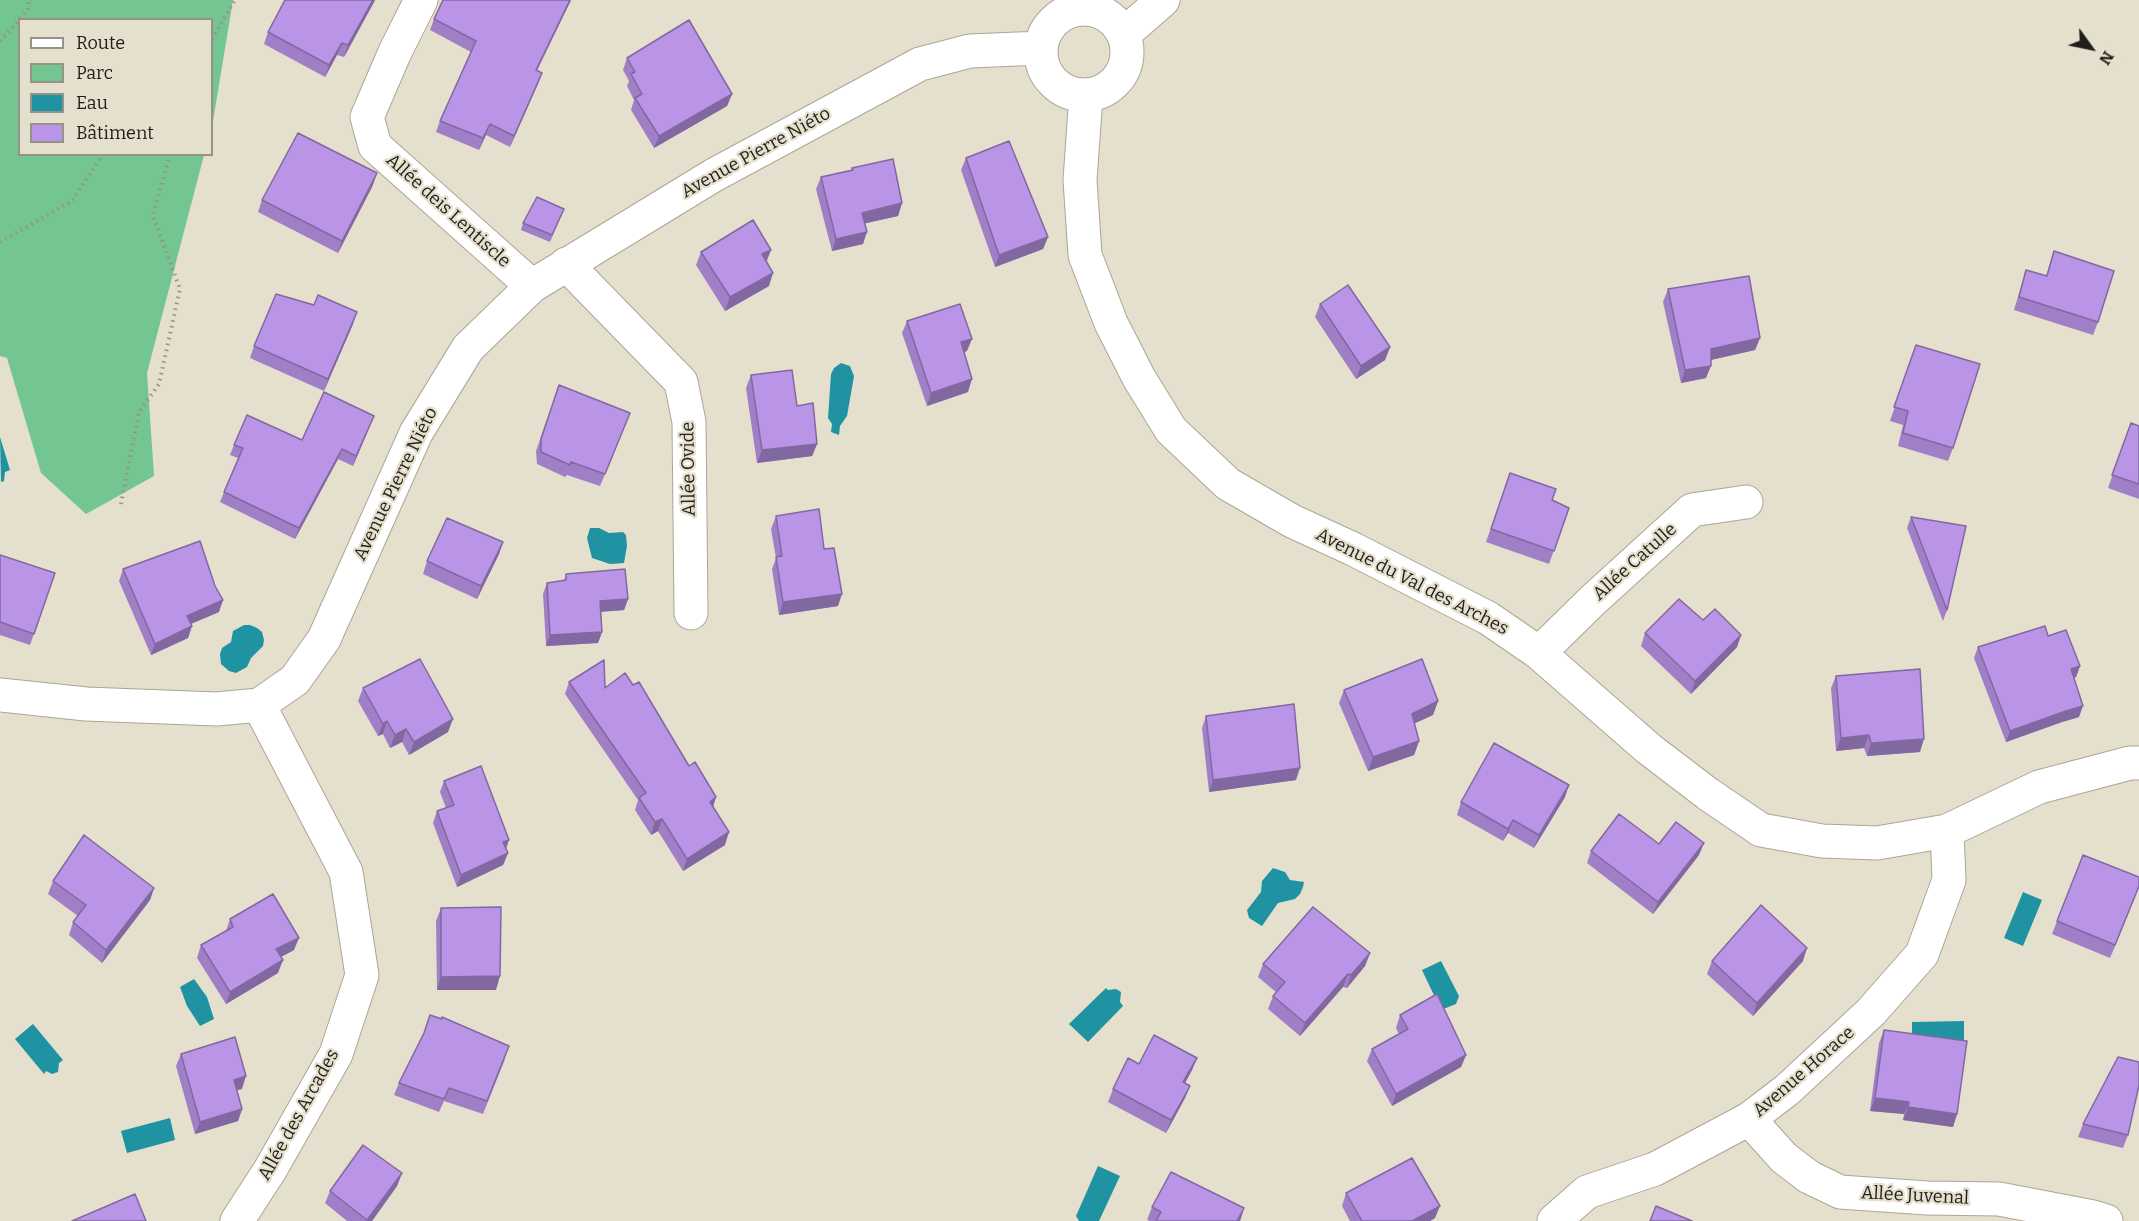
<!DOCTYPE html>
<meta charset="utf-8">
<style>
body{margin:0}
#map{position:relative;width:2139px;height:1221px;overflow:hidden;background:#e5dfcd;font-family:Bitter,serif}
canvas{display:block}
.legend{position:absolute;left:18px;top:18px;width:195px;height:138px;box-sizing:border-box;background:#e5dfcd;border:2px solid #969285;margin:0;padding:8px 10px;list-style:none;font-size:18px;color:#201e18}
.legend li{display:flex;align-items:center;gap:12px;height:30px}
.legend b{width:30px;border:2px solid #969285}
.north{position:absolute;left:2061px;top:18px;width:60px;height:60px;-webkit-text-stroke:4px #e5dfcd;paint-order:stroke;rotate:123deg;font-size:16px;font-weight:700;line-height:24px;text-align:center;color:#201e18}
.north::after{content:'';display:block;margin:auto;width:21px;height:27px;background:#201e18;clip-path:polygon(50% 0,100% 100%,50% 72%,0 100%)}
</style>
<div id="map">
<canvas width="2139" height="1221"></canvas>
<ul class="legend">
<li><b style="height:8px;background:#fff"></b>Route</li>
<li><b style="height:16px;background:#73c591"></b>Parc</li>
<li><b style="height:16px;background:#1f93a1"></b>Eau</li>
<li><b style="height:16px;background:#ba94e6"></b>Bâtiment</li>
</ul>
<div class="north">N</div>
</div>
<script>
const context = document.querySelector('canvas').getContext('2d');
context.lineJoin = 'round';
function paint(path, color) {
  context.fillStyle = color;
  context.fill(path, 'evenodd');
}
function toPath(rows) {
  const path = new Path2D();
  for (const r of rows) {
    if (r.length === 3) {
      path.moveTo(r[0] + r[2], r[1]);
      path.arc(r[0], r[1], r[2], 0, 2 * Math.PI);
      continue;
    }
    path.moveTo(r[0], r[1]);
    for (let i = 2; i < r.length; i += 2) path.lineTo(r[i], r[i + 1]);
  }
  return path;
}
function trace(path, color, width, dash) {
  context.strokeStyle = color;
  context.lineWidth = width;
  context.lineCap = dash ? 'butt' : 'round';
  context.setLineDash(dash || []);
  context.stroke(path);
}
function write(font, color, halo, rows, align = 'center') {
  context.font = font + ' Bitter,serif';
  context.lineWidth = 4.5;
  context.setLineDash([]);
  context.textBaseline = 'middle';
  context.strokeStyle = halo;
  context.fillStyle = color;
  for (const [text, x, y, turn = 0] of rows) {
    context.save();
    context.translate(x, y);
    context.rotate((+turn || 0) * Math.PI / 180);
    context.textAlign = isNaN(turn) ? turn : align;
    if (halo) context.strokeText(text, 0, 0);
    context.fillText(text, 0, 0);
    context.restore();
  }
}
paint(toPath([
 [0,0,233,0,212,127,212,20,20,20,20,154,204,155,147,373,154,476,86,514,41,473,7,358,0,356]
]), '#73c591');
paint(toPath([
 [841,363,850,366,854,376,847,416,840,426,839,435,831,432,832,424,828,418,831,374,834,368],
 [0,437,10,470,5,472,4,481,1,482],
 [590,528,599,528,609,533,623,532,626,535,627,546,624,563,610,564,592,558,587,538],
 [244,625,250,625,257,628,262,632,264,640,263,646,251,658,247,667,236,673,229,671,221,664,220,654,222,648,231,642,233,631],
 [1273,868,1285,872,1290,880,1304,882,1303,887,1300,894,1295,899,1278,903,1262,926,1249,918,1247,910,1261,892,1262,881],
 [2023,892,2042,900,2023,946,2004,938],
 [1441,961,1459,996,1456,1004,1441,1010,1422,970],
 [194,979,207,997,214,1019,200,1026,187,1006,180,987],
 [1106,988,1108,990,1116,989,1121,992,1120,1002,1123,1006,1088,1042,1069,1024],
 [1964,1021,1964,1041,1912,1041,1912,1022],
 [33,1024,63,1060,59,1063,58,1072,52,1074,46,1071,44,1074,15,1039],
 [170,1118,175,1140,127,1153,121,1131],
 [1098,1166,1120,1176,1099,1221,1079,1221,1076,1216]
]), '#1f93a1');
const minor = toPath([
 [421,0,395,52,367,117,375,146,532,286],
 [1084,52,43],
 [1124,34,1163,0],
 [1086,95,1080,180,1085,255,1111,323,1139,378,1171,430,1228,484,1292,521,1353,549,1488,618,1539,653,1649,749,1708,794,1761,830,1822,841,1877,843,1947,831,2039,787,2130,763,2139,763],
 [566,264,681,382,689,422,691,613],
 [1539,653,1592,601,1692,510,1746,502],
 [0,695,86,704,217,709,259,705,295,680,324,639,416,433,468,348,532,286,714,175,920,64,970,51,1041,48],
 [1749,1119,1784,1158,1809,1177,1840,1192,1927,1198,1999,1199,2093,1217,2106,1221],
 [237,1221,270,1170,336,1054,362,975,346,872,259,705],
 [1554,1221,1587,1192,1655,1169,1749,1119,1787,1090,1871,1012,1922,954,1949,880,1947,831]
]);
trace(minor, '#aca695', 35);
trace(toPath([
 [212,39,235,0],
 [0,41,28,10,29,0],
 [0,242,72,201,103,154],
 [121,504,139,412,159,384,180,289,153,216,170,154]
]), '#979285', 4, [1.5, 4.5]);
trace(minor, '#fff', 33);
paint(toPath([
 [285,0,375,0,344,57,337,55,325,77,264,44,268,32],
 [443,0,571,0,537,71,542,73,510,147,486,135,479,150,436,132,440,121,471,52,430,30,434,19],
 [627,58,732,94,727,106,654,148,631,110,634,100,627,86,629,81,623,70],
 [966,158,1048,237,1043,249,995,267,961,170],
 [852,168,902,203,898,216,865,223,863,244,832,251,816,189,821,177,851,170],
 [373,185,338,253,258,212,262,200],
 [561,216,550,242,521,230,523,223],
 [2054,251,2098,322,2093,335,2014,310,2026,270,2046,276],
 [701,252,767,262,769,286,725,311,696,265],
 [1668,289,1760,338,1755,350,1711,360,1706,378,1681,383,1663,302],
 [1320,304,1390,347,1385,360,1356,379,1315,317],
 [907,321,967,351,964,352,968,392,927,406,902,333],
 [353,324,324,391,250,358,254,346],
 [1916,345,1953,448,1948,461,1898,446,1903,425,1890,421],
 [751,375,797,406,817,444,812,456,757,463,746,388],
 [559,385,625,426,600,486,567,475,565,477,537,464,536,451],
 [374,416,353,466,338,459,295,539,220,502,238,458,230,455,234,445,302,440],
 [2131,423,2139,426,2139,499,2108,488],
 [1510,473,1552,500,1569,508,1549,564,1486,542],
 [776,516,824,549,838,606,779,615,772,569,776,558,771,529],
 [1911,517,1947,610,1943,621,1907,528],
 [503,542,499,554,477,599,423,574,427,561],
 [0,555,55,573,30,645,0,635],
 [123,569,219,612,191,624,192,626,188,638,151,655,119,581],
 [566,574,628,599,624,610,601,612,602,632,598,643,546,646,543,594,547,583,564,581],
 [1703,620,1741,635,1737,647,1691,694,1641,646,1645,633],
 [2048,636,2080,666,2076,677,2074,678,2079,717,2062,722,2006,742,1974,658,1978,647],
 [1836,676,1920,752,1867,756,1864,748,1836,751,1831,688],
 [569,682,605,688,689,766,716,797,713,807,725,845,683,871,658,831,651,835,635,810,638,800,565,694],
 [363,688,448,732,409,755,402,742,390,748,383,734,378,736,358,701],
 [1344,690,1438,701,1433,715,1414,723,1419,741,1414,755,1368,771,1339,703],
 [1206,716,1296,780,1209,792,1202,728],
 [444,781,506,849,508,853,503,865,457,887,433,823,437,811,446,808,440,792],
 [1565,797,1534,848,1508,833,1503,841,1457,815,1461,802],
 [1659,844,1699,855,1653,914,1587,863,1591,851],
 [53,881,154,888,150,900,102,963,69,935,73,922,78,916,48,894],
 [2139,887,2110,958,2052,934,2057,921],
 [441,908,496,990,437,990,436,921],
 [230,919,294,950,281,957,278,973,226,1004,197,958,201,945,226,931],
 [1370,953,1365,966,1347,988,1343,987,1300,1036,1268,1009,1273,996,1276,992,1258,977,1263,964],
 [1712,961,1803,961,1753,1016,1707,974],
 [430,1015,441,1019,442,1017,505,1059,483,1114,444,1101,439,1112,394,1095,399,1083,423,1036],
 [1400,1015,1466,1055,1461,1067,1392,1106,1367,1061,1372,1049,1399,1034,1396,1028],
 [1884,1030,1957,1114,1953,1127,1903,1120,1904,1114,1870,1111,1879,1043],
 [181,1054,242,1089,237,1090,242,1109,238,1121,195,1134,176,1066],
 [1197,1058,1192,1070,1185,1083,1190,1086,1185,1098,1166,1133,1108,1102,1113,1089,1139,1064],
 [2083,1124,2128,1135,2123,1148,2078,1137],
 [402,1173,397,1186,372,1221,347,1221,325,1203,330,1191],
 [1346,1193,1435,1218,1430,1221,1350,1221,1342,1206],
 [1152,1207,1244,1208,1240,1221,1150,1221,1147,1220]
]), '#a07fc6');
paint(toPath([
 [373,0,375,0,373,4,344,57,348,45],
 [570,0,571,0,531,81,536,70],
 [342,43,337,55,325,77,329,65],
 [542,73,538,84,510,147,514,136],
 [732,94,727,106,654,148,659,136],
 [490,124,486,135,479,150,483,138],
 [377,173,373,185,338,253,342,241],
 [902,203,898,216,858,225,862,213],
 [867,232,863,244,832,251,836,239],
 [1048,237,1043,249,995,267,999,255],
 [771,250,766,263,762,254],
 [773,273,769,286,725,311,730,297],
 [357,312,353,324,324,391,328,379],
 [1760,338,1755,350,1706,361,1711,349],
 [972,339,967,351,956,355,961,342],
 [1390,347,1385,360,1356,379,1361,366],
 [1711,366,1706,378,1681,383,1685,370],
 [972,379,968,392,927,406,931,393],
 [374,416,370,426,353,466,356,456],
 [817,444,812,456,757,463,762,450],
 [342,449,338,459,295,539,299,528],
 [503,542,499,554,477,599,481,586],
 [842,594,838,606,779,615,783,602],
 [628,599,624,610,596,612,600,601],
 [223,600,219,612,183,627,187,616],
 [192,626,188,638,151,655,155,644],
 [602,632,598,643,546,646,550,635],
 [1741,635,1737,647,1691,694,1695,681],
 [2080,666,2076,677,2067,680,2071,669],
 [1438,701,1433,715,1407,727,1412,714],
 [2083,706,2079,717,2062,722,2006,742,2010,731,2066,711],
 [453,719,448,732,409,755,414,742],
 [387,721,383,734,378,736,383,724],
 [406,729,402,742,390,748,395,735],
 [1869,735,1864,748,1836,751,1841,738],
 [1924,739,1920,752,1867,756,1871,743],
 [1419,741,1414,755,1368,771,1373,757],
 [1300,768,1296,780,1209,792,1213,780],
 [1569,785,1565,797,1534,848,1539,835],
 [716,797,712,810,710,802],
 [662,819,658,831,651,835,655,822],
 [1513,820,1508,833,1503,841,1508,829],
 [729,832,725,845,683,871,687,859],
 [509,840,505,852,503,842],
 [1704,843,1699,855,1653,914,1658,902],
 [508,853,503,865,457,887,461,875],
 [2139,887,2110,958,2115,945],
 [154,888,150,900,102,963,106,950],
 [299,938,294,950,271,962,276,949],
 [1807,948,1803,961,1753,1016,1757,1003],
 [1370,953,1365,966,1347,988,1351,975],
 [283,960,278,973,226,1004,230,992],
 [1348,974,1343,987,1300,1036,1305,1023],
 [500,976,496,990,437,990,441,977],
 [1466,1055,1461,1067,1392,1106,1396,1094],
 [1197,1058,1192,1070,1179,1094,1183,1082],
 [246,1076,242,1089,229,1092,234,1080],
 [1190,1086,1185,1098,1166,1133,1171,1120],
 [1875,1098,1909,1102,1904,1114,1870,1111],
 [1908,1107,1957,1114,1953,1127,1903,1120],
 [242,1109,238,1121,195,1134,200,1122],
 [402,1173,397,1186,372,1221,367,1221],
 [1440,1206,1435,1218,1430,1221,1412,1221],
 [1244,1208,1240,1221,1237,1221]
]), '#8268a1');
const building = toPath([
 [285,0,373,0,348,45,342,43,329,65,268,32,285,0],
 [443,0,570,0,536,70,542,73,514,136,490,124,483,138,440,121,476,41,434,19,443,0],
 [689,20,732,94,659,136,635,98,642,94,631,74,635,72,627,58,689,20],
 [298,133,377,173,342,241,262,200,298,133],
 [1009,141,1048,237,999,255,966,158,1009,141],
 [893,159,902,203,862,213,867,232,836,239,821,177,853,170,852,168,893,159],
 [537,197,564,209,552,235,523,223,537,197],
 [753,220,771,250,762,254,773,273,730,297,701,252,753,220],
 [2054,251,2114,271,2098,322,2019,297,2026,270,2047,276,2054,251],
 [1749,276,1760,338,1711,349,1711,366,1685,370,1668,289,1749,276],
 [1348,285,1390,347,1361,366,1320,304,1348,285],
 [276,294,314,305,318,295,357,312,328,379,254,346,276,294],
 [960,304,972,339,961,342,972,379,931,393,907,321,960,304],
 [1916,345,1980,364,1953,448,1903,433,1908,411,1894,407,1916,345],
 [792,370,797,406,813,403,817,444,762,450,751,375,792,370],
 [559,385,630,413,605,474,571,462,570,465,541,452,541,439,559,385],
 [324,392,374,416,356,456,342,449,299,528,224,492,243,448,234,445,247,415,302,440,324,392],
 [2131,423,2139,426,2139,484,2112,475,2131,423],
 [1510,473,1556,489,1552,500,1569,508,1554,551,1491,529,1510,473],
 [819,509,824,549,834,548,842,594,783,602,776,557,782,556,776,516,819,509],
 [1911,517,1966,526,1947,610,1911,517],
 [447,518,503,542,481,586,427,561,447,518],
 [200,541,215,586,223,600,187,616,192,626,155,644,123,569,200,541],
 [0,555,55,573,34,634,0,622,0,555],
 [625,569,628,599,600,601,602,632,550,635,547,583,566,580,566,574,625,569],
 [1679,599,1703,620,1715,609,1741,635,1695,681,1645,633,1679,599],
 [2045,626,2048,636,2066,630,2080,666,2071,669,2083,706,2066,711,2010,731,1978,647,2045,626],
 [420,659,453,719,414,742,406,729,395,735,387,721,383,724,363,688,420,659],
 [1422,659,1438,701,1412,714,1419,741,1373,757,1344,690,1422,659],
 [604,660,605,688,625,673,633,685,639,682,689,766,695,762,716,797,710,802,729,832,687,859,662,819,655,822,639,798,646,793,569,682,604,660],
 [1920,669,1924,739,1871,743,1869,735,1841,738,1836,676,1920,669],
 [1294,704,1300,768,1213,780,1206,716,1294,704],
 [1494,743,1569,785,1539,835,1513,820,1508,829,1461,802,1494,743],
 [481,766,509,840,503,842,508,853,461,875,437,811,454,805,444,781,481,766],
 [1619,814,1659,844,1676,822,1704,843,1658,902,1591,851,1619,814],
 [84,835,154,888,106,950,73,922,86,905,53,881,84,835],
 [2083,855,2139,877,2139,886,2115,945,2057,921,2083,855],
 [273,894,299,938,276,949,283,960,230,992,201,945,233,927,230,919,273,894],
 [1761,905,1807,948,1757,1003,1712,961,1761,905],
 [501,907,500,976,441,977,441,908,501,907],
 [1313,907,1370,953,1351,975,1348,974,1305,1023,1273,996,1285,982,1263,964,1313,907],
 [1437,994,1466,1055,1396,1094,1372,1049,1408,1029,1400,1015,1437,994],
 [430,1015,442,1019,442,1017,509,1046,487,1101,449,1088,444,1099,399,1083,424,1033,430,1015],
 [1884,1030,1967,1041,1957,1114,1908,1107,1909,1102,1875,1098,1884,1030],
 [1154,1035,1197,1058,1183,1082,1190,1086,1171,1120,1113,1089,1128,1058,1139,1064,1154,1035],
 [235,1037,246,1076,234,1080,242,1109,200,1122,181,1054,235,1037],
 [2118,1057,2139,1062,2139,1085,2128,1135,2083,1124,2118,1057],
 [363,1145,402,1173,367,1220,330,1191,363,1145],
 [1412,1158,1440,1206,1412,1221,1362,1221,1346,1193,1412,1158],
 [1171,1172,1244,1208,1237,1221,1156,1221,1161,1212,1152,1207,1171,1172],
 [135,1194,146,1221,72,1221,135,1194],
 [1656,1206,1692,1221,1650,1221,1656,1206]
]);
paint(building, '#ba94e6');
trace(building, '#8268a1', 1.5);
write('18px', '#201e18', '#e5dfcd', [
 ["Avenue Pierre Niéto",756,153,-29],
 ["Allée deis Lentiscle",448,211,42],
 ["Allée Ovide",689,469,-91],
 ["Avenue Pierre Niéto",396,484,-64],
 ["Allée Catulle",1635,562,-42],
 ["Avenue du Val des Arches",1412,582,27],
 ["Avenue Horace",1804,1072,-41],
 ["Allée des Arcades",299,1115,-61],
 ["Allée Juvenal",1915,1196,3]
]);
</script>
